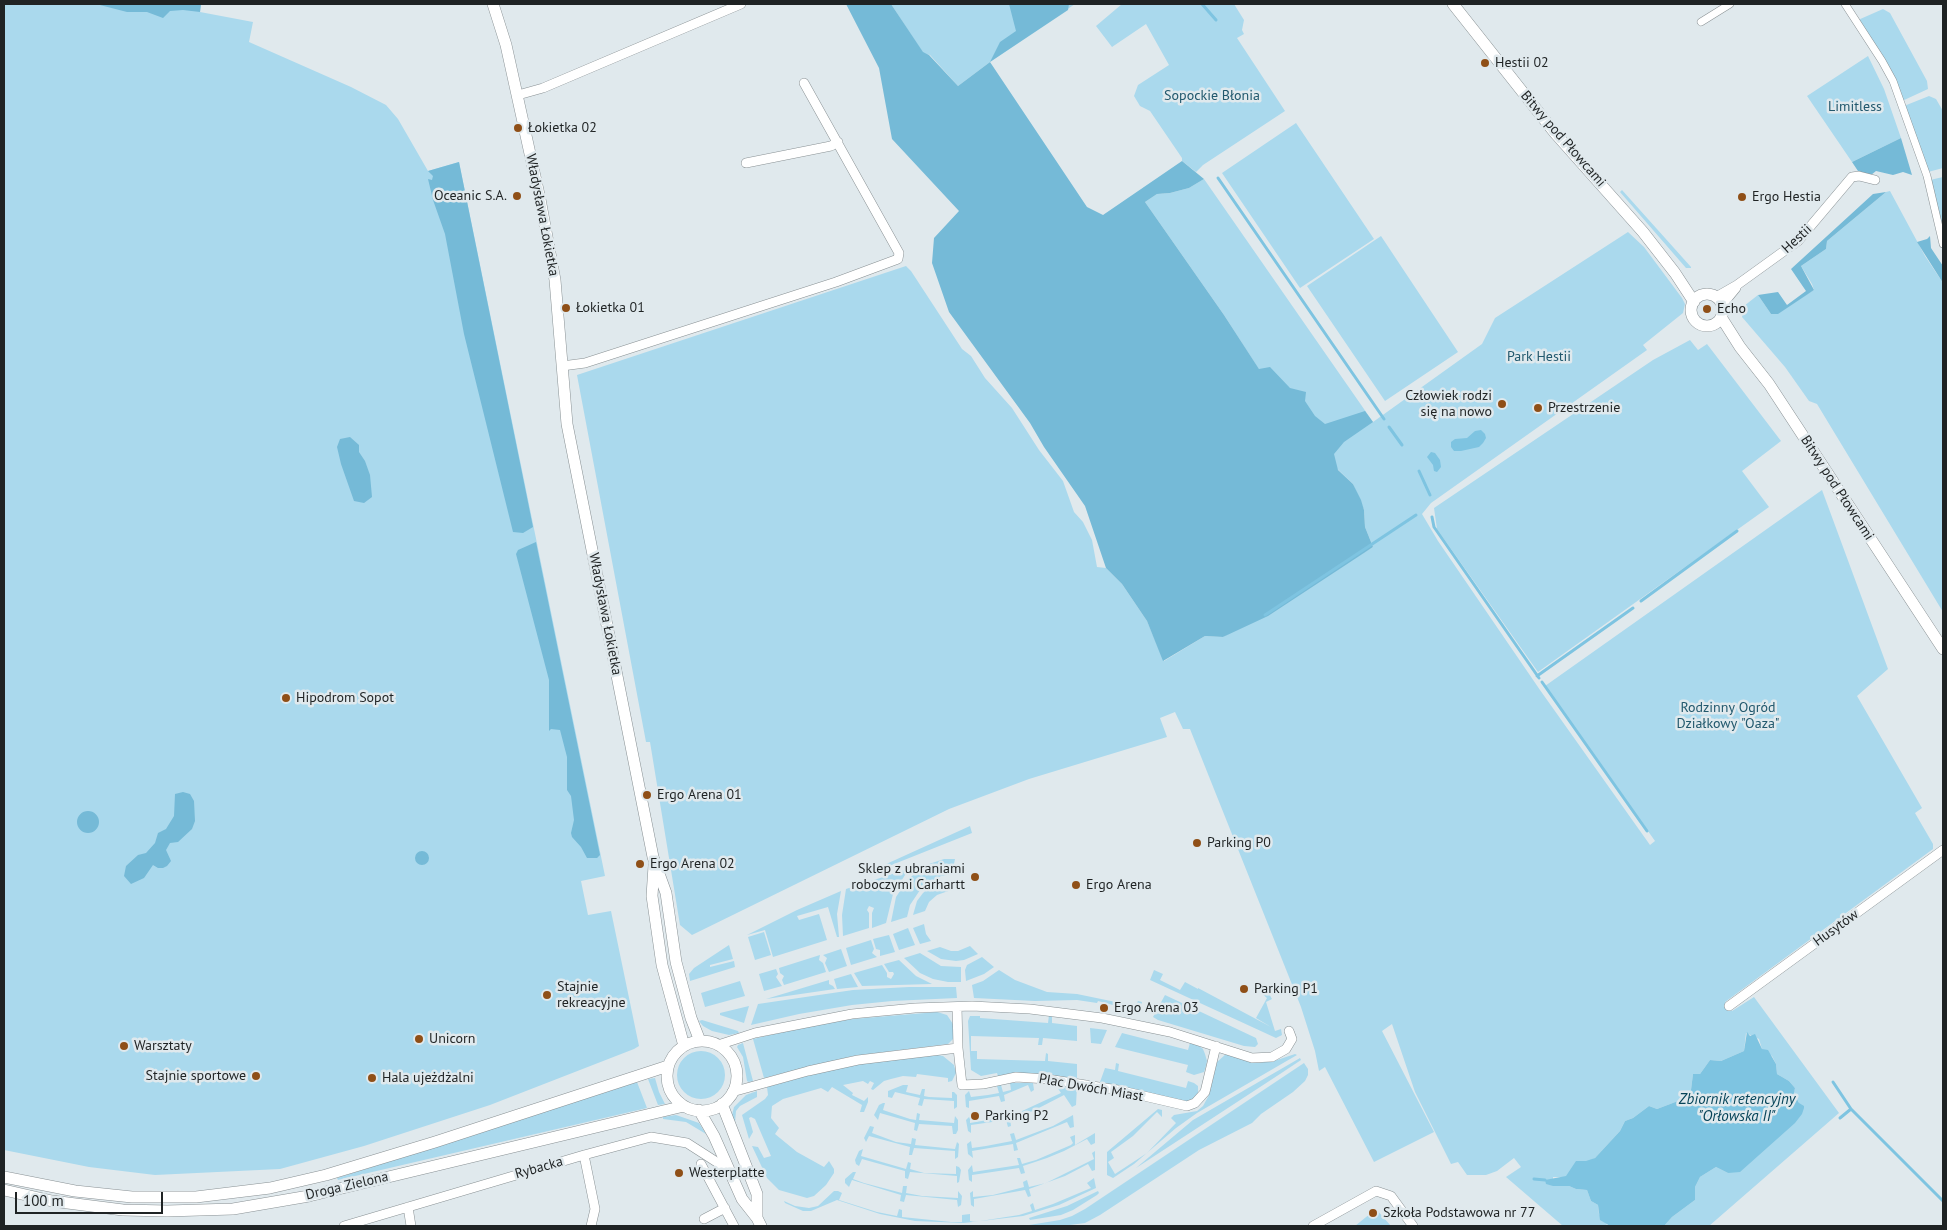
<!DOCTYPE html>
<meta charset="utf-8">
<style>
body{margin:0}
#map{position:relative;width:1947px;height:1230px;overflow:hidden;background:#e0e9ed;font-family:"PT Sans",sans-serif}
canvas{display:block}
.frame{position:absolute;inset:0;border:5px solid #1f2324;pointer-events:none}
.scale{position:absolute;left:15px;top:1192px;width:148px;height:22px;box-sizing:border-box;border:2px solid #1f2324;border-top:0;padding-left:6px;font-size:15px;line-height:18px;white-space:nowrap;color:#1f2324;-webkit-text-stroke:4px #e0e9ed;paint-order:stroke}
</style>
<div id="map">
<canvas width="1947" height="1230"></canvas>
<div class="frame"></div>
<div class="scale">100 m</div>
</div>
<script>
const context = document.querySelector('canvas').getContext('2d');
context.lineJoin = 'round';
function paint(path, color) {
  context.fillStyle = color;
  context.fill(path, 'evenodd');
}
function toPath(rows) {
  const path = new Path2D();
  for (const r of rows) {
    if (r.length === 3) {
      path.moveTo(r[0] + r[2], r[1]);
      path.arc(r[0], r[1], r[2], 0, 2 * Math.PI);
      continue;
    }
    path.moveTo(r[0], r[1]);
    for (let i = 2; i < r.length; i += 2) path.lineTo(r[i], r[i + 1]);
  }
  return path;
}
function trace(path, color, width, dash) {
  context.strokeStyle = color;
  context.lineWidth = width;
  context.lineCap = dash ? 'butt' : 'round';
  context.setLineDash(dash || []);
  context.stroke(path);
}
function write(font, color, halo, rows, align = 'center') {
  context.font = font + ' "PT Sans",sans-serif';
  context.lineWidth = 5;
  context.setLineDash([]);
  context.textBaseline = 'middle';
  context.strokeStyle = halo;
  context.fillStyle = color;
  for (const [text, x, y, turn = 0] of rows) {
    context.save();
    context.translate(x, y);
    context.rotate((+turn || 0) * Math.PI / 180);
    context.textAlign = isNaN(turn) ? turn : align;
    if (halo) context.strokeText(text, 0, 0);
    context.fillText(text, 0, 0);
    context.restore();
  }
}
paint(toPath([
 [4,4,201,4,200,12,253,22,249,42,351,87,386,105,398,119,428,171,459,162,605,876,581,881,588,915,611,911,639,1046,634,1049,490,1105,364,1146,280,1169,155,1175,89,1167,4,1150],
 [891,4,1075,4,990,62,958,86,930,55,923,53],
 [1122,4,1234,4,1244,20,1242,30,1244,34,1237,38,1285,111,1203,165,1196,172,1182,161,1182,158,1150,111,1140,106,1134,96,1138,85,1169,65,1146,24,1112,47,1096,26],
 [1883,9,1890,13,1927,81,1928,89,1902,101,1887,64,1858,20],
 [1868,56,1884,89,1901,138,1852,162,1807,96],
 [1929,96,1936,99,1943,111,1943,168,1928,172,1904,106],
 [1296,123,1374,239,1300,288,1222,173],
 [1943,177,1943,233,1930,180],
 [1204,179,1373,422,1482,344,1495,318,1628,232,1644,247,1682,298,1685,304,1683,313,1643,345,1647,350,1431,503,1422,514,1438,541,1540,690,1650,845,1655,841,1545,686,1822,490,1888,669,1857,696,1922,808,1915,813,1933,844,1933,849,1725,1002,1732,1011,1754,997,1839,1113,1709,1226,1664,1226,1672,1217,1695,1200,1695,1187,1700,1177,1716,1167,1728,1173,1799,1103,1794,1092,1795,1088,1789,1081,1777,1074,1776,1064,1772,1056,1762,1049,1759,1039,1746,1033,1744,1051,1721,1061,1710,1060,1700,1074,1693,1074,1691,1090,1687,1094,1678,1101,1657,1109,1649,1106,1633,1118,1625,1121,1620,1131,1595,1158,1570,1172,1566,1177,1553,1177,1553,1186,1569,1186,1576,1189,1587,1190,1591,1201,1598,1205,1599,1214,1607,1225,1610,1226,1563,1226,1506,1177,1521,1167,1514,1158,1497,1171,1486,1175,1467,1175,1458,1162,1451,1164,1415,1092,1392,1024,1382,1031,1434,1132,1374,1162,1325,1067,1319,1071,1315,1051,1301,1007,1190,729,1183,729,1175,712,1160,718,1167,737,1029,779,949,809,692,935,680,925,650,742,646,742,577,375,906,266,911,271,962,349,971,356,985,378,1012,408,1039,450,1063,481,1074,512,1083,522,1092,540,1097,567,1106,568,1122,584,1147,621,1164,661,1205,636,1223,637,1373,547,1365,527,1364,510,1353,484,1300,433,1224,315,1145,202,1157,194,1170,193,1189,188],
 [1622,190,1691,267,1691,268,1686,268,1620,192],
 [1890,191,1925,256,1943,283,1943,612,1817,404,1809,401,1785,367,1742,317,1744,306,1758,295,1771,314,1814,290,1812,284,1801,266,1826,249,1827,241,1886,192],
 [1381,236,1458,352,1385,401,1307,286],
 [1690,340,1698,350,1707,344,1781,441,1742,471,1769,507,1538,672,1437,529,1434,508,1653,360],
 [970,826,972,833,874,872,873,870],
 [944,859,955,859,952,874,941,876,922,887,910,905,907,917,891,922,896,897,908,879,926,865],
 [914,867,905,875,893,894,886,923,872,928,872,913,874,908,869,906,867,910,869,913,869,928,843,936,842,915,846,889],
 [946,880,952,880,951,890,937,895,929,902,925,911,913,915,917,901,923,893,930,887],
 [841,891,837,914,839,937,837,937,828,907,797,916,799,920,819,914,827,940,773,957,765,930,747,935,797,910],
 [924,924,926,934,931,941,920,944,913,928],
 [908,928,915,945,899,950,893,934],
 [764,932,771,955,755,960,748,937],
 [889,935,895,952,880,956,880,950,876,949,873,939],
 [871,940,874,949,872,953,877,957,851,965,846,948],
 [729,945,733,959,710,965,710,967,734,961,735,967,690,981,689,974,694,968],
 [970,946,978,954,964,960,956,961,941,959,927,951,940,947,951,951,958,951],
 [841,949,847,966,829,972,825,963,827,958,823,955],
 [920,953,941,966,961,967,961,982,948,982,933,979,920,973,904,958],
 [820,955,819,960,823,963,826,972,784,985,782,980,784,976,780,973,779,968],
 [982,957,994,967,984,974,966,981,965,970,967,965],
 [899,960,916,976,932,984,862,986,854,973,882,965,887,973,887,977,891,979,894,974,893,972,889,972,884,964],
 [776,969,778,974,776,977,782,986,764,991,759,974],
 [999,970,1015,980,1047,992,1077,994,1135,1006,1138,1001,1142,1002,1139,1012,1098,1001,1097,1003,1077,1000,1035,1001,974,998,972,985,983,981],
 [1154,970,1163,974,1160,980,1180,990,1185,982,1198,989,1198,988,1271,1027,1256,1018,1267,998,1261,993,1268,992,1272,999,1266,1002,1275,1031,1281,1029,1282,1035,1276,1038,1150,980],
 [851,974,858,987,837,989,834,979],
 [829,980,829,984,833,986,835,989,766,999],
 [740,981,745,996,705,1007,701,993],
 [909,987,956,987,957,998,892,1001,852,1005,799,1014,751,1025,758,1004,853,990],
 [1165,995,1256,1038,1258,1044,1255,1047,1244,1046,1158,1020,1153,1017],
 [749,1006,744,1023,720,1015,720,1013],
 [937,1012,947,1015,953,1024,953,1039,948,1044,853,1056,764,1078,753,1039,813,1025,853,1019],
 [1049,1015,1052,1015,1052,1023,1077,1026,1077,1041,1043,1038,1042,1045,1038,1045,1039,1038,971,1036,971,1051,977,1051,977,1059,1045,1061,1046,1053,1048,1054,1048,1061,1077,1064,1077,1078,1016,1073,998,1076,997,1073,981,1076,971,1070,968,1021,970,1016,980,1016,980,1018,1048,1023],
 [702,1020,738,1031,739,1033,729,1035,712,1031,703,1026,699,1021],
 [1090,1028,1107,1030,1101,1044,1091,1043],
 [1122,1033,1188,1050,1190,1043,1198,1045,1203,1049,1205,1054,1207,1061,1206,1066,1204,1072,1194,1075,1186,1072,1188,1065,1115,1047],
 [743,1043,753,1081,749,1082,747,1081,743,1057,737,1047,738,1045],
 [701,1075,24],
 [1226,1054,1258,1063,1277,1060,1295,1054,1297,1055,1197,1113,1176,1128,1134,1164,1113,1178,1107,1175,1107,1152,1158,1109,1162,1110,1162,1117,1157,1112,1133,1136,1111,1152,1114,1158,1108,1162,1115,1174,1147,1153,1176,1123,1171,1118,1174,1115,1197,1111,1203,1106,1209,1095,1217,1062],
 [937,1055,943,1056,954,1065,956,1073,952,1081,948,1082,948,1078,917,1074,916,1077,903,1076,891,1079,884,1081,873,1090,871,1089,874,1083,870,1081,868,1084,863,1081,843,1085,853,1093,852,1095,864,1101,868,1097,868,1102,864,1112,860,1112,862,1105,832,1087,828,1092,821,1088,783,1099,772,1106,771,1118,779,1128,775,1134,797,1152,824,1167,829,1161,834,1169,834,1173,826,1185,814,1196,807,1198,779,1190,767,1178,752,1146,758,1147,764,1158,771,1156,755,1119,751,1117,749,1118,753,1132,749,1139,742,1115,765,1099,768,1095,767,1087,824,1071,862,1064],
 [1300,1058,1301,1060,1280,1074,1136,1168,1193,1120],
 [1116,1063,1119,1064,1118,1071,1186,1088,1188,1081,1194,1083,1198,1086,1198,1095,1190,1101,1182,1102,1100,1082,1105,1068,1115,1070],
 [1304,1063,1308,1069,1308,1075,1305,1081,1293,1092,1261,1114,1252,1123,1199,1150,1100,1215,1085,1223,1062,1226,1023,1226,1060,1220,1072,1216,1085,1209],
 [655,1078,659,1092,665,1104,658,1105,648,1079],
 [637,1082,647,1108,338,1180,337,1178],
 [1010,1083,1033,1083,1034,1090,1031,1092,1028,1085,1004,1095,1005,1101,1001,1102,999,1096,969,1101,969,1108,966,1107,965,1095,969,1091,971,1097,988,1095,999,1093,997,1086,1001,1085,1003,1092,1011,1090],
 [903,1085,908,1085,906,1092,920,1095,922,1089,925,1089,924,1096,929,1097,952,1098,952,1092,954,1092,957,1095,957,1107,954,1109,954,1101,924,1099,922,1106,918,1105,920,1098,895,1092,892,1098,888,1097,888,1091],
 [1062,1085,1077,1087,1076,1105,1072,1107,1064,1095,1033,1111,1010,1118,1011,1126,1008,1127,1006,1120,971,1125,971,1133,968,1131,966,1120,970,1116,970,1123,1005,1117,1004,1110,1007,1109,1009,1116,1020,1112,1061,1093,1057,1087],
 [757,1091,757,1097,740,1106,736,1111,735,1123,732,1115,734,1107,746,1095],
 [883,1103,885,1103,883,1110,910,1119,916,1120,917,1113,920,1114,919,1120,954,1123,955,1116,958,1120,958,1130,956,1134,953,1134,952,1126,919,1124,917,1131,914,1130,915,1123,880,1113,878,1120,874,1115,879,1105],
 [676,1115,699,1123,706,1134,686,1122,663,1119,663,1117],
 [1073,1115,1074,1127,1070,1128,1067,1122,1016,1143,1018,1150,1014,1151,1013,1144,972,1151,973,1158,968,1154,967,1144,971,1141,972,1148,986,1146,1012,1141,1010,1134,1014,1133,1016,1140,1053,1126],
 [870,1126,874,1127,872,1133,896,1142,911,1144,912,1138,916,1139,915,1145,955,1149,957,1142,959,1144,958,1157,955,1159,955,1151,914,1148,912,1155,909,1155,910,1147,869,1136,866,1142,864,1138],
 [1095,1133,1095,1143,1091,1145,1087,1139,1064,1151,1047,1158,1023,1166,1025,1173,1021,1174,1019,1168,972,1175,972,1182,969,1180,968,1170,972,1165,973,1172,1019,1165,1017,1158,1020,1158,1022,1164,1036,1160,1071,1145,1073,1143,1070,1137,1075,1135,1075,1145],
 [863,1149,861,1156,906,1169,908,1162,911,1163,910,1169,924,1173,956,1174,956,1166,959,1167,961,1170,959,1182,957,1183,957,1176,910,1172,908,1179,905,1178,905,1171,862,1159,859,1166,856,1164,855,1160,859,1151],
 [1095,1151,1095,1170,1092,1171,1088,1164,1065,1176,1029,1189,1031,1196,1028,1197,1025,1190,974,1199,974,1207,971,1205,970,1193,973,1191,973,1197,993,1195,1024,1187,1023,1182,1027,1180,1029,1187,1046,1183,1094,1159,1092,1153],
 [853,1172,856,1172,853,1179,864,1183,902,1193,903,1186,907,1186,906,1193,922,1196,958,1198,958,1191,962,1196,961,1205,958,1207,957,1200,906,1195,904,1202,900,1201,901,1195,852,1180,849,1187,845,1183,845,1179],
 [1094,1178,1096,1188,1059,1205,1023,1216,964,1223,915,1221,880,1214,837,1200,811,1211,803,1211,785,1203,784,1201,795,1206,809,1208,818,1206,834,1191,838,1191,842,1193,839,1200,877,1212,897,1216,899,1209,902,1210,902,1217,951,1222,962,1222,962,1215,970,1214,970,1221,974,1222,1019,1215,1032,1211,1030,1205,1033,1203,1035,1210,1053,1204,1091,1188,1087,1183],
 [1098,1191,1099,1193,1097,1195,1073,1210,1061,1215,1030,1220,1029,1218,1067,1206],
 [1376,1209,1391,1226,1355,1226]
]), '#aad9ed');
paint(toPath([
 [96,4,201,4,200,12,183,10,170,11,163,18,147,12,127,12],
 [846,4,891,4,923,52,929,55,958,86,990,62,1000,42,1016,31,1009,4,1069,4,1068,10,990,62,1087,207,1103,215,1182,161,1204,179,1189,188,1170,193,1157,194,1145,202,1224,315,1259,369,1270,367,1290,388,1306,392,1305,401,1315,416,1325,424,1365,411,1373,422,1344,442,1334,454,1338,470,1353,484,1361,500,1364,510,1365,527,1373,547,1268,616,1223,637,1205,636,1163,661,1147,621,1122,584,1106,568,1085,506,1044,447,1030,423,949,312,932,263,934,238,959,211,892,139,879,68],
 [1901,138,1912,175,1903,172,1893,175,1876,171,1871,175,1858,171,1852,162],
 [459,162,533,527,523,533,513,532,464,334,445,234,433,200,428,179,432,180,433,176,428,171],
 [1886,192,1827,241,1826,249,1801,266,1814,290,1778,314,1771,314,1758,295,1778,292,1787,305,1806,291,1791,269,1873,194],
 [1930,236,1931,248,1943,266,1943,283,1917,242,1927,239],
 [350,437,359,445,359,452,365,461,370,475,372,497,364,503,354,501,341,464,337,447,340,439],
 [536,542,600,855,597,858,587,858,581,847,572,837,571,833,574,820,571,796,567,790,567,757,560,730,551,729,549,731,549,680,516,554,518,550],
 [183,792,190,794,194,801,195,821,192,829,178,842,170,843,166,850,171,861,167,866,163,868,158,868,153,865,144,878,131,884,124,876,126,866,138,855,146,853,155,843,158,833,166,829,174,816,175,794],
 [88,822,11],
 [422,858,7]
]), '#75bad7');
paint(toPath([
 [1481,430,1485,434,1486,438,1483,443,1479,447,1461,451,1454,451,1451,447,1451,442,1455,439,1467,438,1475,431],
 [1431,452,1435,453,1440,460,1441,467,1437,472,1434,471,1433,465,1427,457],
 [1747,1032,1750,1036,1755,1034,1762,1049,1768,1050,1776,1064,1777,1074,1789,1081,1795,1088,1794,1093,1799,1103,1804,1106,1804,1108,1802,1114,1795,1123,1740,1172,1728,1173,1716,1167,1700,1177,1695,1187,1695,1200,1672,1217,1664,1226,1610,1226,1600,1220,1598,1205,1591,1201,1587,1190,1576,1189,1569,1186,1553,1186,1546,1184,1545,1180,1566,1176,1576,1161,1586,1161,1595,1158,1620,1131,1625,1121,1633,1118,1649,1106,1657,1109,1678,1101,1687,1094,1691,1090,1693,1074,1700,1074,1710,1060,1721,1061,1744,1051]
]), '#7ec4e1');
trace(toPath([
 [1202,4,1216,20],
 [1218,178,1384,419],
 [1389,427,1402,445],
 [1419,471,1430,495],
 [1432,517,1434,527,1539,678],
 [1641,601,1737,531],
 [1265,615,1416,515],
 [1537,676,1633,608],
 [1542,682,1647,831],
 [1833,1082,1851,1109,1943,1201],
 [1840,1118,1851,1109],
 [1534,1179,1545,1180]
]), '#7ec4e1', 3);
const pedestrian = toPath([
 [1845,4,1882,61,1893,81,1927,176,1943,244],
 [1701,22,1730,4]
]);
const minor = toPath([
 [518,95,543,88,741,4],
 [746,163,831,146,838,142],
 [1716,297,1737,285,1798,241,1852,177,1859,176,1875,180],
 [1722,305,1736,288],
 [562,366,585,363,836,282,898,259,899,253,804,83],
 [1729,1006,1943,850],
 [957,1007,958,1048,962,1085,983,1084,1016,1077,1047,1079,1118,1090,1187,1106,1195,1103,1205,1092,1216,1046],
 [718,1045,755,1033,852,1014,915,1008,972,1006,1030,1009,1102,1018,1170,1032,1252,1058,1272,1057,1286,1049,1292,1039,1289,1031],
 [732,1092,808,1071,858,1060,958,1048],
 [584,1155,595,1209,591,1226],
 [701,1164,734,1226],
 [408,1207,411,1226],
 [704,1219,725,1208],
 [344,1226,584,1155,651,1137,687,1143,729,1170],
 [1313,1226,1376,1191,1391,1196,1413,1226]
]);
const tertiary = toPath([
 [493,4,506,45,540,199,555,280,567,424,653,857,666,893,676,962,691,1018,700,1041],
 [1453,4,1555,133,1643,232,1675,273,1694,302],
 [1707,310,16],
 [1721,317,1740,347,1769,384,1943,649],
 [654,866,652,896,662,965,684,1046],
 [702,1076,35],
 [722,1104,757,1194,757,1218],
 [699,1110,714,1136,742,1199,757,1218,761,1226],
 [4,1177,75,1191,132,1197,196,1197,270,1188,326,1175,435,1142,668,1066],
 [4,1190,52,1201,123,1210,167,1211,233,1209,309,1196,684,1106]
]);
trace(pedestrian, '#899194', 8);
trace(minor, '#899194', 10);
trace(tertiary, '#899194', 12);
trace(pedestrian, '#fff', 7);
trace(minor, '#fff', 9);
trace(tertiary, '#fff', 11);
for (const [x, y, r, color] of [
 [1485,63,5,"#8f4f17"],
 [518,128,5,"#8f4f17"],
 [517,196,5,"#8f4f17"],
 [1742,197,5,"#8f4f17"],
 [566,308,5,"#8f4f17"],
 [1707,309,5,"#8f4f17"],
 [1502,404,5,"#8f4f17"],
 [1538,408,5,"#8f4f17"],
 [286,698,5,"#8f4f17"],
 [647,795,5,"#8f4f17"],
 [1197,843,5,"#8f4f17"],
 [640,864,5,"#8f4f17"],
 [975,877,5,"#8f4f17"],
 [1076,885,5,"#8f4f17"],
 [1244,989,5,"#8f4f17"],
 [547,995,5,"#8f4f17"],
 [1104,1008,5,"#8f4f17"],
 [419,1039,5,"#8f4f17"],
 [124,1046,5,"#8f4f17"],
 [256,1076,5,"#8f4f17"],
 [372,1078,5,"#8f4f17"],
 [975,1116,5,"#8f4f17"],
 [679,1173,5,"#8f4f17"],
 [1373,1213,5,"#8f4f17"]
]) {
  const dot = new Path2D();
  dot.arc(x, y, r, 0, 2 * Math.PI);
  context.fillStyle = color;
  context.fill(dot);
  trace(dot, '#e0e9ed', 2);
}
write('14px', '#1f2324', '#e0e9ed', [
 ["Hestii 02",1495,63],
 ["Łokietka 02",528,128],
 ["Oceanic S.A.",507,196,"right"],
 ["Ergo Hestia",1752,197],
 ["Łokietka 01",576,308],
 ["Echo",1717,309],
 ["Człowiek rodzi",1492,396,"right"],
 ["się na nowo",1492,412,"right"],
 ["Przestrzenie",1548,408],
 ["Hipodrom Sopot",296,698],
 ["Ergo Arena 01",657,795],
 ["Parking P0",1207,843],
 ["Ergo Arena 02",650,864],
 ["Sklep z ubraniami",965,869,"right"],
 ["roboczymi Carhartt",965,885,"right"],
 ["Ergo Arena",1086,885],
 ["Stajnie",557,987],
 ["rekreacyjne",557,1003],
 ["Parking P1",1254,989],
 ["Ergo Arena 03",1114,1008],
 ["Unicorn",429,1039],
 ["Warsztaty",134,1046],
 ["Stajnie sportowe",246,1076,"right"],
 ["Hala ujeżdżalni",382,1078],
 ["Parking P2",985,1116],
 ["Westerplatte",689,1173],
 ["Szkoła Podstawowa nr 77",1383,1213]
], 'left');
write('14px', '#21586d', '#e0e9ed', [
 ["Sopockie Błonia",1212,96],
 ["Limitless",1855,107],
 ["Park Hestii",1539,357],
 ["Rodzinny Ogród",1728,708],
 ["Działkowy \"Oaza\"",1728,724]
]);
write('14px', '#1f2324', '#e0e9ed', [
 ["Bitwy pod Płowcami",1563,139,49],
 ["Władysława Łokietka",542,215,79],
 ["Hestii",1797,239,-43],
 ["Bitwy pod Płowcami",1837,488,57],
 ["Władysława Łokietka",605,614,79],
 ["Husytów",1836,928,-36],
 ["Plac Dwóch Miast",1091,1088,10],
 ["Rybacka",539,1168,-16],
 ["Droga Zielona",347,1186,-13]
]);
write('italic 15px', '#064459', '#e0e9ed', [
 ["Zbiornik retencyjny",1737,1100],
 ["\"Orłowska II\"",1737,1117]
]);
</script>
